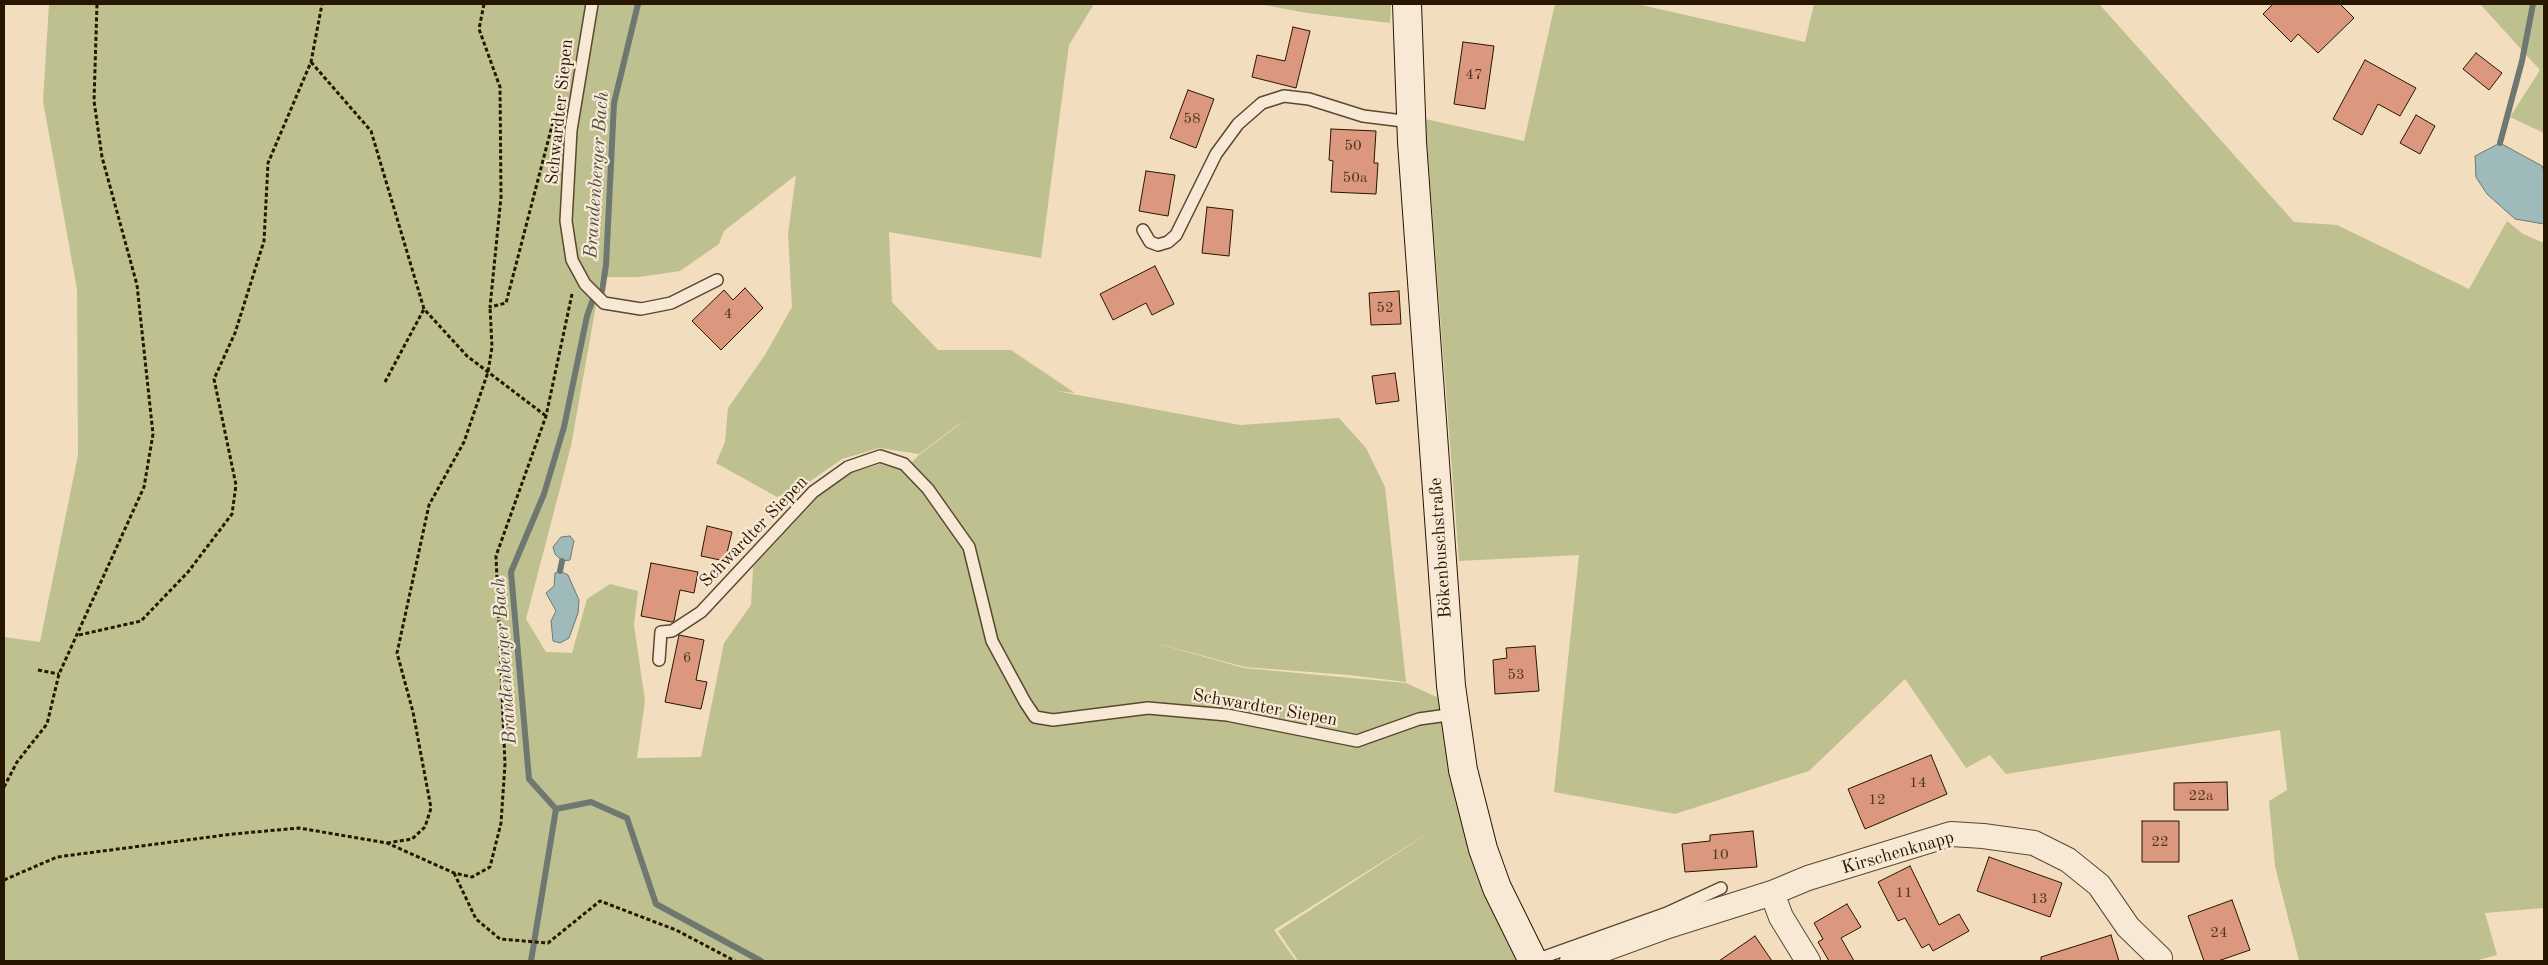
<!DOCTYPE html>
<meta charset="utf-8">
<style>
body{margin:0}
#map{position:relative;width:2548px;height:965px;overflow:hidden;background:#f3ddbf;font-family:"Old Standard TT",serif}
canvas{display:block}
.frame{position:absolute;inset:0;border:5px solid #271600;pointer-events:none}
</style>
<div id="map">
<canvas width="2548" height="965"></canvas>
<div class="frame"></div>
</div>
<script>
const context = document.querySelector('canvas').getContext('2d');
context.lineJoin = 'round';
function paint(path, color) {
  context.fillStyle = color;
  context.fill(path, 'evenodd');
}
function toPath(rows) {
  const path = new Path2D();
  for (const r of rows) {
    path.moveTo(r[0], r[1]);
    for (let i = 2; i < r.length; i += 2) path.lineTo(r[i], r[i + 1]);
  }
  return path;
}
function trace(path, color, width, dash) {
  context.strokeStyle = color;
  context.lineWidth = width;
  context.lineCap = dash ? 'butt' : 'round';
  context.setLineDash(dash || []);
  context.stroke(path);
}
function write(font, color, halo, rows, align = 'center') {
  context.font = font + ' "Old Standard TT",serif';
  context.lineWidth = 4.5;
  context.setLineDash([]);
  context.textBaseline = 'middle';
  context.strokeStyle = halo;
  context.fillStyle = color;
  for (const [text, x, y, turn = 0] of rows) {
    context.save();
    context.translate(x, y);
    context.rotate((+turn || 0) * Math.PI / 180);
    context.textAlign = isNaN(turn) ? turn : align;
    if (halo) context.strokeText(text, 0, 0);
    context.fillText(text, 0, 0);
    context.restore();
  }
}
paint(toPath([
 [49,4,1094,4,1069,45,1041,258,889,232,892,302,938,350,1011,350,1075,393,1056,391,1240,425,1339,418,1366,448,1385,487,1406,682,1348,675,1245,667,1144,640,1244,668,1406,683,1441,699,1459,814,1487,895,1518,961,1298,961,1278,931,1433,830,1274,930,1296,961,4,961,4,637,40,642,78,455,77,289,43,101],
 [796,175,788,234,792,307,765,355,728,408,725,442,716,463,777,497,805,485,842,459,879,448,919,454,959,424,1022,413,960,424,919,455,903,471,880,464,851,473,821,494,753,567,751,605,724,643,701,757,637,758,645,701,634,625,638,591,610,584,587,599,572,653,546,652,526,619,571,446,601,277,639,277,680,271,719,244,724,231],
 [1259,4,1391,4,1390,23,1307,13],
 [1555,4,1637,4,1805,42,1814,4,2102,4,2100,5,2294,222,2337,225,2469,289,2507,221,2523,234,2544,243,2544,908,2485,913,2497,955,2474,961,2299,961,2275,866,2269,801,2287,790,2280,730,2006,774,1990,755,1966,768,1905,679,1809,771,1675,814,1554,792,1579,555,1459,561,1425,119,1524,141],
 [2480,4,2544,4,2544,133,2510,117,2540,70]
]), '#bec090');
const water = toPath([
 [2500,143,2542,166,2544,171,2544,224,2515,219,2487,194,2476,177,2475,156,2500,143],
 [570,536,574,541,570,560,562,561,555,554,553,547,561,537,570,536],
 [560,571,568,575,579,600,578,613,569,638,560,643,553,641,551,621,556,611,546,593,554,586,555,573,560,571]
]);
paint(water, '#9ebaba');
trace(water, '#6e7870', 1);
trace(toPath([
 [2500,143,2522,61,2533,4],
 [602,291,606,265,614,103,638,4],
 [560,571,562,561],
 [556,809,591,802,627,818,656,904,761,961],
 [531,961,556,809,529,779,511,572,544,494,564,427,587,316,593,299]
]), '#6e7870', 6);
const building = toPath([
 [2273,4,2340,4,2354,18,2318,53,2298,34,2291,42,2263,14,2273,4],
 [1293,27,1310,31,1296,88,1252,77,1257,55,1285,61,1293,27],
 [1463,42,1494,46,1485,109,1454,104,1463,42],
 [2476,53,2502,73,2489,90,2463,69,2476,53],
 [2365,60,2416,88,2400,116,2378,104,2362,135,2333,119,2365,60],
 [1188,90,1214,99,1196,148,1170,138,1188,90],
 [2416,115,2435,126,2420,154,2400,143,2416,115],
 [1331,129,1376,131,1374,163,1378,163,1376,194,1331,192,1333,161,1329,160,1331,129],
 [1146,171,1175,175,1168,216,1139,211,1146,171],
 [1207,207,1233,210,1229,256,1202,253,1207,207],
 [1155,266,1174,304,1152,315,1146,303,1113,320,1100,294,1155,266],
 [745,288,763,308,721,350,692,321,724,290,733,300,745,288],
 [1399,291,1401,324,1371,325,1369,293,1399,291],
 [1395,373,1399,401,1376,404,1372,376,1395,373],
 [707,526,732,532,725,561,701,556,707,526],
 [651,563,698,572,694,593,680,590,674,621,672,622,641,616,651,563],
 [679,635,704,640,696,680,707,682,701,709,665,702,679,635],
 [1535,646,1539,691,1495,694,1493,660,1507,658,1506,648,1535,646],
 [1931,755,1947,794,1865,829,1848,789,1931,755],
 [2227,782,2228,810,2174,810,2174,783,2227,782],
 [2142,821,2179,821,2179,862,2142,862,2142,821],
 [1753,831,1757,867,1685,872,1682,844,1710,841,1710,835,1753,831],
 [1989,857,2062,883,2050,917,1977,891,1989,857],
 [1910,866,1939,925,1959,914,1969,931,1933,951,1929,944,1922,948,1905,918,1898,921,1878,882,1910,866],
 [2232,900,2250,950,2218,961,2204,961,2188,916,2232,900],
 [1847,904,1861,927,1841,938,1854,961,1829,961,1818,942,1823,939,1814,923,1847,904],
 [2111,935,2119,961,2041,961,2041,957,2111,935],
 [1755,936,1772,961,1719,961,1755,936]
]);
paint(building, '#db987f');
trace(building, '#271600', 1);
const service = toPath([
 [592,4,571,130,566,221,572,260,585,284,604,303,641,309,671,303,717,280],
 [1143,230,1150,242,1158,245,1168,242,1176,235,1216,154,1238,124,1262,103,1284,96,1309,99,1363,116,1411,122],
 [659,660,661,632,672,631,701,612,813,492,848,467,880,456,904,464,928,489,969,547,992,641,1025,702,1035,717,1053,720,1148,708,1227,715,1357,741,1419,719,1455,714],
 [1533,961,1667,913,1721,888]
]);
const minor = toPath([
 [1772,893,1808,878,1951,834,1983,836,2034,843,2068,860,2099,885,2128,927,2160,958],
 [1572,961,1668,926,1772,893,1781,917,1808,961]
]);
const secondary = toPath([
 [1407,4,1412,142,1451,686,1463,770,1483,849,1497,888,1533,961]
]);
trace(service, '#5a4830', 14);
trace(minor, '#5a4830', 26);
trace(secondary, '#271600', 30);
trace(toPath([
 [484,4,479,29,500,87,501,197,490,307,506,303,554,118],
 [311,62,371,131,424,309,467,356,546,416],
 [385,382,424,309],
 [79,635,141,621,188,572,232,514,236,485,214,379,235,333,264,241,268,163,311,62,322,4],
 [38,670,59,674],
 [4,787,17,762,47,724,59,674,144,487,153,434,137,285,102,157,94,101,97,4],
 [387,843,412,839,425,827,431,808,413,712,397,653,429,505,464,442,488,372,492,347,490,307],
 [454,873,476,919,500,939,548,943,600,901,676,930,735,961],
 [4,880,57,857,233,834,299,828,387,843,454,873,472,877,490,867,501,823,505,764,496,556,546,416,572,294]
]), '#271600', 3, [4, 2.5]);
trace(service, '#f7e9d5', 11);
trace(minor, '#f7e9d5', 24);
trace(secondary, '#f7e9d5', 28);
write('15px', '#543620', null, [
 ["47",1474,75],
 ["58",1192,119],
 ["50",1353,146],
 ["50a",1355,178],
 ["52",1385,308],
 ["4",728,314],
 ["6",687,658],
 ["53",1516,675],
 ["14",1918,783],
 ["22a",2201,796],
 ["12",1877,800],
 ["22",2160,842],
 ["10",1720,855],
 ["11",1904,893],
 ["13",2039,899],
 ["24",2219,933]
]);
write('18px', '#271600', '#f7e9d5', [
 ["Schwardter Siepen",560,112,-84],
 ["Schwardter Siepen",754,532,-46],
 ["Bökenbuschstraße",1441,548,-94],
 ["Schwardter Siepen",1265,708,10],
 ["Kirschenknapp",1898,853,-16]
]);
write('italic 19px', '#514f41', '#f7e9d5', [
 ["Brandenberger Bach",597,175,-86],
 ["Brandenberger Bach",505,661,-94]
]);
</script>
